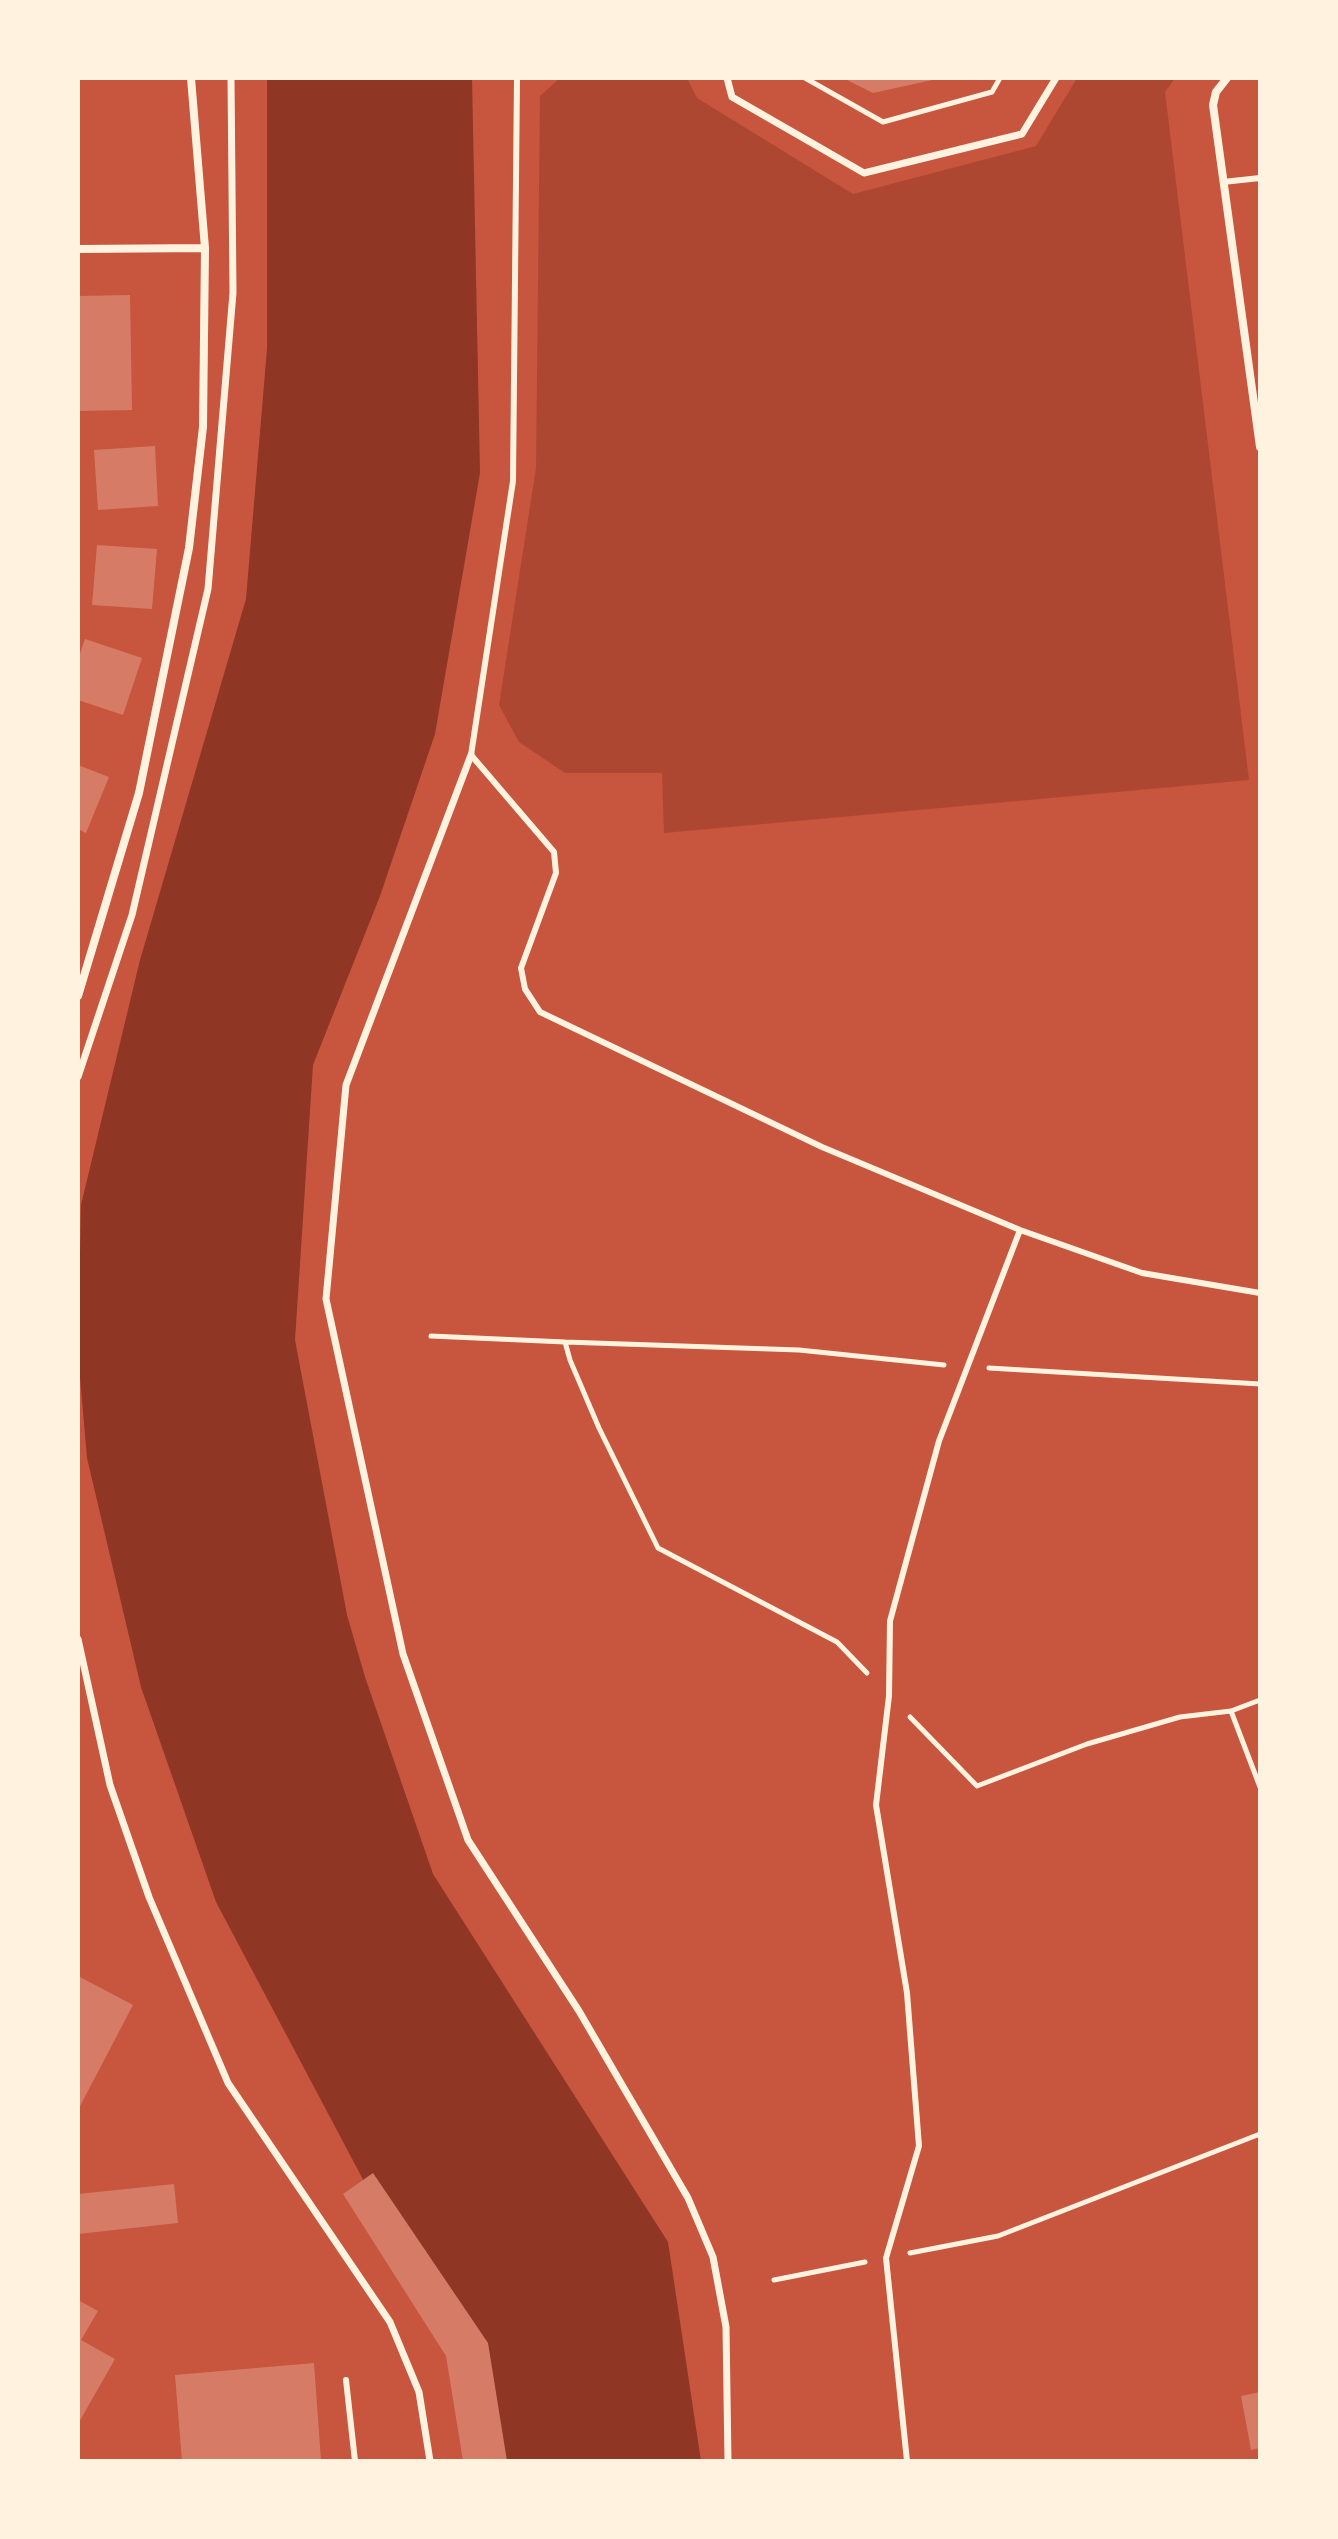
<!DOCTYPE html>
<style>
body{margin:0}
#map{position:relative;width:1338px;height:2539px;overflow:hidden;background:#c8553d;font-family:"Fira Sans Condensed",sans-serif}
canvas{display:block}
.frame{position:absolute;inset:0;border:80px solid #fff3e0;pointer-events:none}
</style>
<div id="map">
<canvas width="1338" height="2539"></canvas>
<div class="frame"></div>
</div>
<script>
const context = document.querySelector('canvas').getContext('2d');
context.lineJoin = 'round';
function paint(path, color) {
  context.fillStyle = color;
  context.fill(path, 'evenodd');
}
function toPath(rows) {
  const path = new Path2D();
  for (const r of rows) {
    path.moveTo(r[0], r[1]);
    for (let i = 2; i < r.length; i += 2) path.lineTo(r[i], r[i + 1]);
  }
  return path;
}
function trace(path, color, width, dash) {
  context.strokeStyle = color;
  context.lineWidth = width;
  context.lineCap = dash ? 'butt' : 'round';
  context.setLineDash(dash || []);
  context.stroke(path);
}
paint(toPath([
 [560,78,687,78,697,98,853,194,1036,146,1077,78,1175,78,1165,92,1249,780,664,833,662,773,565,773,519,742,499,705,536,468,540,96]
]), '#ae4732');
paint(toPath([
 [267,78,472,78,480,473,435,734,380,896,313,1065,295,1340,347,1615,365,1677,433,1874,668,2242,701,2461,482,2461,464,2370,216,1902,141,1687,87,1458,78,1354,81,1205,140,960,246,599,267,349]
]), '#8f3625');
paint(toPath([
 [843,78,937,78,937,79,873,93],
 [130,295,132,410,78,411,78,296],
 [155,446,158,506,98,510,94,450],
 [97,545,157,549,152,609,92,605],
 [85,639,142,658,123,715,78,700,78,659],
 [78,765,109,777,86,833,78,829],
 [78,1976,133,2005,78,2110],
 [373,2173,488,2343,507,2461,463,2461,446,2356,343,2194],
 [174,2184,178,2223,78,2234,78,2194],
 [78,2300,98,2311,81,2340,115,2359,78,2424],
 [314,2363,321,2460,182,2461,175,2375],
 [1260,2392,1260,2448,1251,2450,1241,2396]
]), '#d67c66');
trace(toPath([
 [805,78,883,122,992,92,1000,78],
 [431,1336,565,1342,570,1360,599,1428,658,1548,837,1642,867,1673],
 [565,1342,799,1350,944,1365],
 [989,1368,1260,1384],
 [1260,1700,1231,1711,1260,1787],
 [910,1717,977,1786,1087,1744,1180,1717,1231,1711],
 [910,2253,998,2236,1260,2134],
 [774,2280,865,2262]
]), '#fff3e0', 5);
trace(toPath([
 [517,78,513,481,471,755,554,852,556,873,521,968,525,989,540,1012,822,1147,1020,1230,1142,1273,1260,1293],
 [1223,182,1260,178],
 [346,2380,355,2461],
 [907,2461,886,2258,919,2146,907,1993,876,1805,889,1696,890,1621,939,1441,1020,1230]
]), '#fff3e0', 6);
trace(toPath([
 [727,78,732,97,864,173,1022,134,1056,78],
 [471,755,346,1085,326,1299,403,1654,468,1840,579,2011,688,2198,713,2257,726,2327,728,2461],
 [78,1077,132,915,208,589,233,293,231,78],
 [78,1639,110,1785,149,1897,228,2083,390,2322,419,2392,430,2461]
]), '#fff3e0', 7);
trace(toPath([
 [1227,78,1216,92,1213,105,1260,447],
 [78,249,205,248],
 [78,996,139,793,189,548,203,427,205,248,191,78]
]), '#fff3e0', 8);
</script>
